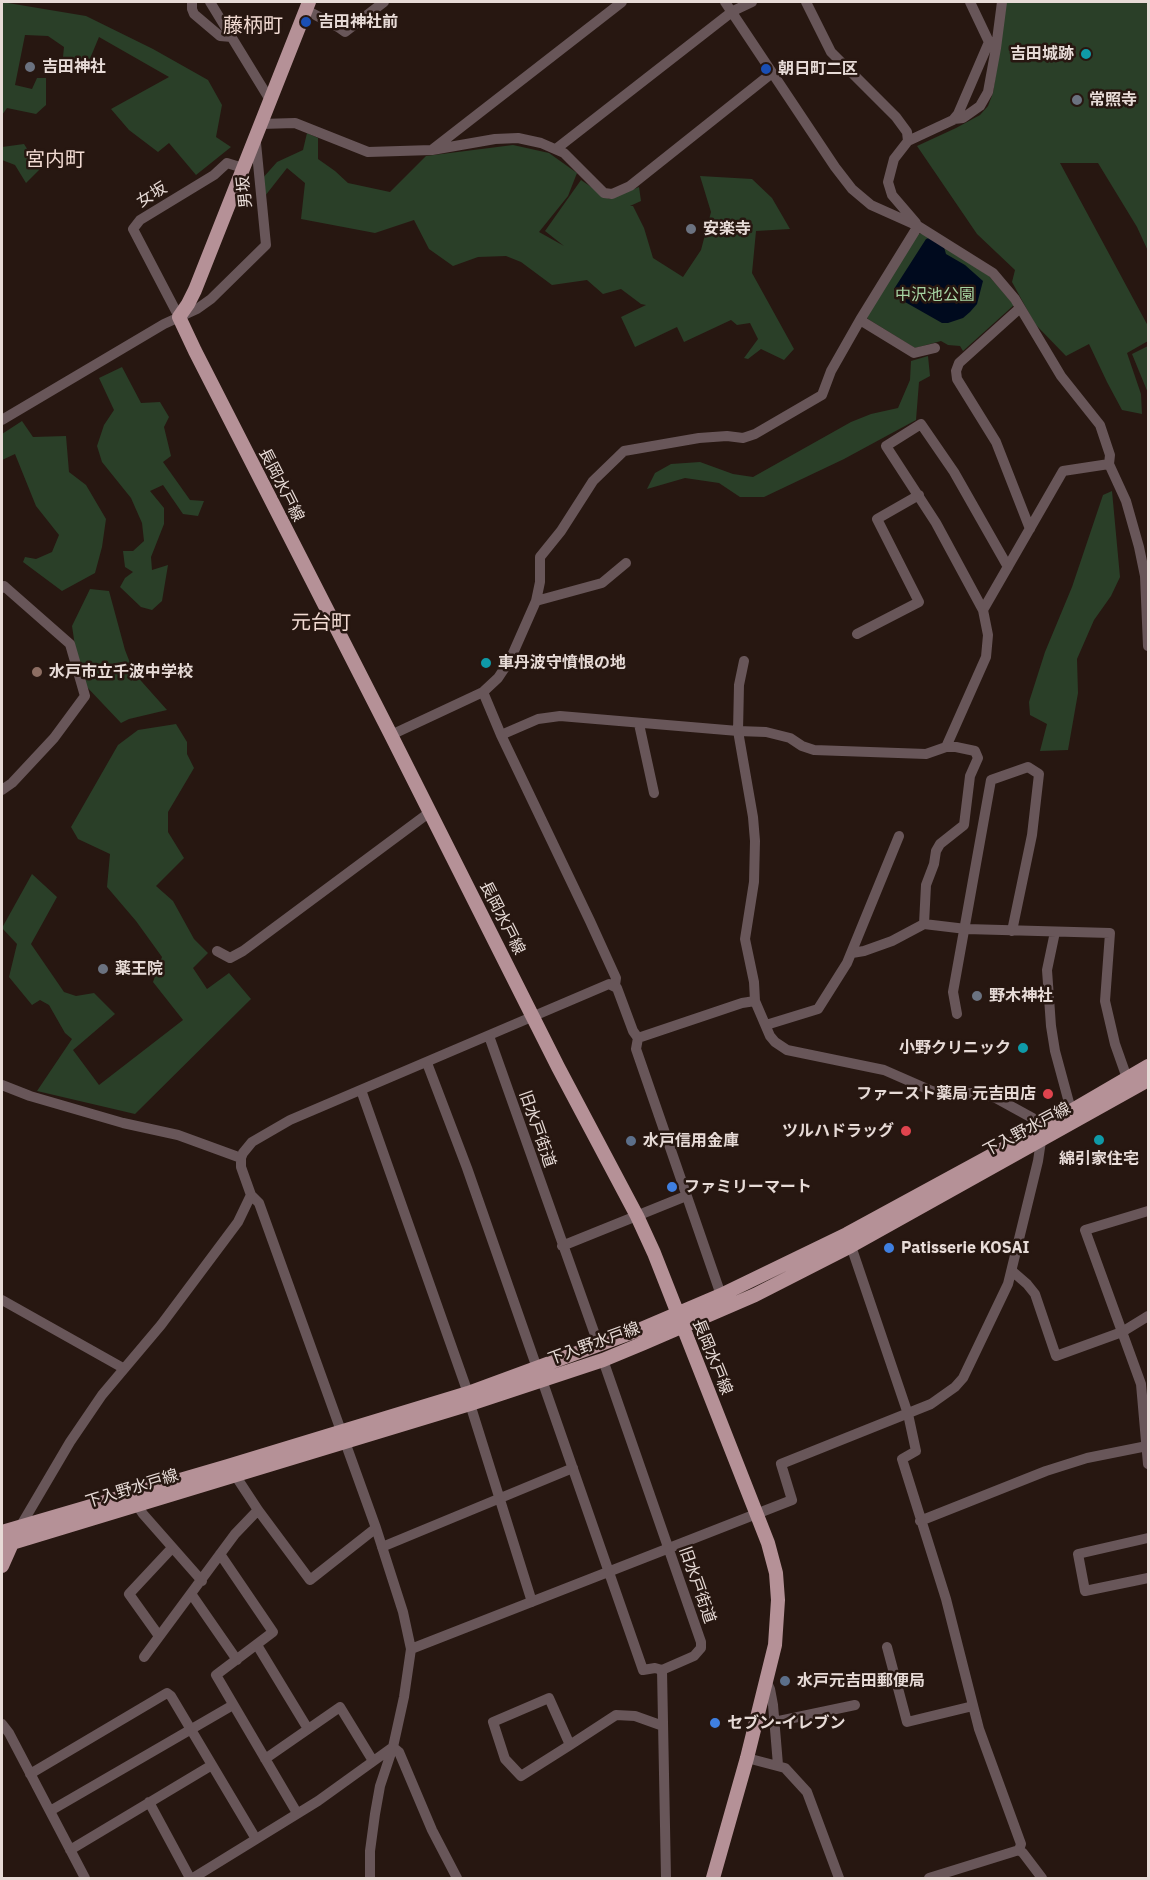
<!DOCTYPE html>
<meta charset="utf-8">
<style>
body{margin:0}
#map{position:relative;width:1150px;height:1880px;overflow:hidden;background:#271711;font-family:"IBM Plex Sans",sans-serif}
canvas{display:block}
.frame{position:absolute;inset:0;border:3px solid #e7dbd7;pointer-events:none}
</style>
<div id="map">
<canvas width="1150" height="1880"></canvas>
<div class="frame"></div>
</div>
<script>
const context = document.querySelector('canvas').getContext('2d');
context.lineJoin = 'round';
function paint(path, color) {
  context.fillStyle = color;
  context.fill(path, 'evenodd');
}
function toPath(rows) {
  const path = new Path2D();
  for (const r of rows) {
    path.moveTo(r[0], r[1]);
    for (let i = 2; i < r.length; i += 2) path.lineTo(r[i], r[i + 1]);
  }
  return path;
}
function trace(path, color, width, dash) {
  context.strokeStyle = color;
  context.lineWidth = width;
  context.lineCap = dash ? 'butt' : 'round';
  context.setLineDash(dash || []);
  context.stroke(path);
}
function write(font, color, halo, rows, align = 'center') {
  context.font = font + ' "IBM Plex Sans","Noto Sans JP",sans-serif';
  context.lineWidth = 5;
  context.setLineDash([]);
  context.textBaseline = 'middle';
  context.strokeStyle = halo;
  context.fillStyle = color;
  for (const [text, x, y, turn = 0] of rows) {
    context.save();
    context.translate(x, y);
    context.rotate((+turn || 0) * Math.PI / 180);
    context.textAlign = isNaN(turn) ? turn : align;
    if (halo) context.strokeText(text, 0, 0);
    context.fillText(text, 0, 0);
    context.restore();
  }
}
paint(toPath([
 [2,2,86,16,153,49,208,80,222,105,216,137,231,147,196,175,169,143,158,152,129,130,111,109,169,77,99,37,89,61,63,57,64,47,48,36,25,35,15,85,32,89,37,78,46,78,46,105,36,114,7,108,2,115],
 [1006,2,1148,2,1148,251,1137,227,1098,163,1060,163,1148,326,1148,341,1127,353,1141,394,1142,414,1122,410,1107,382,1089,344,1066,356,1035,324,1012,282,1015,270,977,234,917,146,956,128,980,115,988,106,993,93],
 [307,133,318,138,318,159,335,171,348,183,390,192,426,156,513,145,549,153,577,173,568,196,539,232,564,246,545,231,581,180,609,199,639,187,641,201,630,206,633,206,644,228,653,258,683,277,701,250,711,212,700,176,752,179,772,198,790,229,756,231,752,273,794,349,784,360,761,349,748,359,744,358,758,339,750,323,737,325,731,320,684,342,677,327,635,347,621,317,646,305,641,304,621,289,603,294,587,280,552,285,521,262,506,256,478,257,453,266,429,249,414,220,375,233,301,219,305,183,287,168,265,196,262,179,277,162,303,150],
 [24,144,40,169,26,183,15,165,2,160,2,147],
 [924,233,989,276,1014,305,963,351,960,346,948,345,941,341,915,348,868,319,866,315,918,234],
 [1148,346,1148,393,1132,354],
 [928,356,930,376,919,382,916,420,844,459,764,497,740,497,719,483,685,478,647,489,655,473,671,464,700,462,733,474,753,477,851,422,871,414,898,408,910,380,911,361],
 [122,367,141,403,160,402,169,417,164,427,171,456,163,462,190,500,204,501,198,516,183,514,163,485,150,491,164,508,164,524,151,557,152,570,168,565,162,601,152,610,141,607,120,587,125,578,133,572,125,567,123,551,133,551,144,541,142,523,131,498,102,462,97,446,104,425,114,410,99,378],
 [22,421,33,437,66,436,69,472,86,485,106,519,102,547,95,573,62,591,23,562,25,557,36,559,52,552,59,535,36,506,15,454,2,460,2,434],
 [1112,491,1120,577,1111,596,1094,620,1077,659,1078,693,1068,750,1040,751,1047,724,1030,715,1029,702,1045,652,1072,587,1103,495],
 [90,589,109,591,125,650,134,673,167,710,129,719,121,723,85,685,77,659,72,626],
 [176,724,187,742,187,754,194,768,168,812,168,832,184,858,156,886,173,901,194,939,208,953,193,968,207,989,229,973,251,999,135,1114,37,1091,72,1039,65,1033,49,1005,40,1000,32,1005,9,977,17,944,2,928,32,874,57,897,31,944,64,992,76,996,94,993,115,1014,73,1050,99,1085,183,1020,153,982,162,957,136,921,107,887,110,854,78,839,71,827,118,745,138,730]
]), '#2a3f28');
paint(toPath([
 [929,238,944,247,946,254,965,265,983,281,977,304,970,312,963,318,948,323,942,323,898,298,894,293,894,289,926,239]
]), '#000a1e');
trace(toPath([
 [192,2,192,9,194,14,220,36,232,37],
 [210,2,270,100],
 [725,2,835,167,852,189,871,205,918,226,993,273,1015,299,1061,376,1100,425,1110,455,1109,464,1126,501,1139,547,1145,576,1148,646],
 [806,2,831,52,896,117,907,132,908,141],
 [306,10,338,27,345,32,384,2],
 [954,119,963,118,980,106,988,92,996,48,1002,2],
 [261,124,295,123,368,152,432,150,495,139,518,138,541,143,564,153,604,193,612,194,630,186,772,73],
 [433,149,622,2],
 [556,149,733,11,752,2],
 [916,223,892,195,888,182,894,159,908,141,953,120,958,114,989,42,970,2],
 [1020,308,959,363,956,371,957,379,996,442,1030,529],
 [179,317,133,229,140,220,214,175,227,163,243,168],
 [860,320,914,353,935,348],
 [2,420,164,324,197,309,211,299,266,245,256,143],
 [2,588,4,586,70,644,85,696,54,738,12,783,2,790],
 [536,601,602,583,626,563],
 [983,610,1063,471,1109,464],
 [857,634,919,602,877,519,919,495],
 [744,661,739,685,738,731,753,817,755,841,754,882,745,939,754,982,755,1001],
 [483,692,501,735,590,921,616,978,615,985],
 [639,724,654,793],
 [391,735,483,692,498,678,510,660,536,601,540,582,540,557,561,531,593,481,624,451,699,438,727,436,743,438,755,434,822,395,831,371,860,320,918,226],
 [501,735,538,719,560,716,738,731,766,732,790,738,802,746,814,750,926,754,946,747,956,747,975,751,978,758,970,776,964,825,940,844,936,851,934,864,926,885,924,924],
 [946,747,986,657,988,635,983,610,936,523,886,446,921,424,954,472,1008,567],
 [1055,932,1047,970,1051,1026,1055,1051,1071,1110],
 [217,951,230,958,243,951,430,812],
 [852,953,864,951,892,941,924,924,966,929,1110,933,1105,1001,1115,1044,1127,1078],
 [957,1014,953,992,991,780,1028,767,1039,774,1032,835,1012,931],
 [766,1025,818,1009,847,963,899,836],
 [489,1036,599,1346],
 [638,1038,636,1049,721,1295],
 [427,1063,467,1168,537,1368],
 [2,1085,30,1096,123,1123,178,1135,241,1158],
 [361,1090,468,1393],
 [251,1195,259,1203,376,1528,403,1612,411,1649,404,1697,393,1747,380,1786,375,1814,370,1851,370,1878],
 [1148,1211,1085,1230,1141,1384,1148,1464],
 [562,1246,686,1196],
 [851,1246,908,1414,916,1451,902,1459,946,1599,979,1729,1021,1844,1019,1850],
 [1012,1271,1027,1284,1035,1294,1056,1356,1122,1332,1148,1316],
 [2,1300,123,1368],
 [603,1360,701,1642,701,1648,694,1656,662,1670,666,1878],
 [542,1380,643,1670,655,1668,662,1670],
 [470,1404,532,1602],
 [235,1475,258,1510,310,1580,376,1528],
 [137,1505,143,1514,202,1581],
 [920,1521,1046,1471,1087,1458,1147,1446],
 [20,1527,70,1442,102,1395,161,1325,238,1222,251,1195,241,1167,241,1158,243,1153,252,1142,290,1120,609,984,617,988,633,1031,638,1038,742,1003,755,1001,770,1036,775,1042,787,1050,884,1070,932,1091,944,1093,976,1093,996,1098,1036,1120,1041,1132,1041,1141,1038,1161,1008,1284,963,1378,955,1387,931,1404,781,1464,792,1500,411,1649],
 [1148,1538,1078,1554,1085,1591,1148,1578],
 [382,1547,573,1468],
 [220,1554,273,1632,216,1675,297,1813],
 [192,1595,237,1660],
 [159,1636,129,1594,172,1548],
 [257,1645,308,1729],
 [887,1647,907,1722,973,1706],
 [144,1657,235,1534,258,1510],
 [767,1683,770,1689,773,1705,778,1765],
 [774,1722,855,1705],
 [2,1724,9,1733,85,1878],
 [570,1745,549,1698,493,1722,505,1759,521,1776,570,1745,616,1715,635,1716,663,1726],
 [747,1758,785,1768,807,1792,839,1878],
 [265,1759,340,1707,373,1761],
 [30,1774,167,1693,171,1696,256,1839],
 [149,1802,190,1878],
 [50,1811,233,1705],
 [70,1850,212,1765],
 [193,1878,318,1801,393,1747,399,1752,432,1830,457,1878],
 [929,1878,1019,1850,1023,1853,1042,1878]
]), '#685659', 10);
trace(toPath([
 [309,2,195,290,188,304,179,317,195,351,391,735,558,1067,637,1216,654,1253,768,1543,776,1573,778,1600,775,1645,747,1758,713,1878],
 [2,1532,228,1466,468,1393,639,1330,721,1295,847,1234,1040,1129,1148,1066],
 [2,1546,470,1404,603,1360,644,1343,755,1295,851,1246,1148,1080],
 [2,1566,14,1539]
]), '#b59197', 14);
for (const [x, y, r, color] of [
 [306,22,6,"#1a4fb4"],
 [1086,54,6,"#0f9aa8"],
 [30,67,6,"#6b7280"],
 [766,69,6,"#1a4fb4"],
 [1077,100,6,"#6b7280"],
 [691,229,6,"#6b7280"],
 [486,663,6,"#0f9aa8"],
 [37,672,6,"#8d6e63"],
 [103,969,6,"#6b7280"],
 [977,996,6,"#6b7280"],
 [1023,1048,6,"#0f9aa8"],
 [1048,1094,6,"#e0444e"],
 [906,1131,6,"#e0444e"],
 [1099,1140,6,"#0f9aa8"],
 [631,1141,6,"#5c6f8a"],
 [672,1187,6,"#3f7fe0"],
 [889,1248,6,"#3f7fe0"],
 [785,1681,6,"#5c6f8a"],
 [715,1723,6,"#3f7fe0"]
]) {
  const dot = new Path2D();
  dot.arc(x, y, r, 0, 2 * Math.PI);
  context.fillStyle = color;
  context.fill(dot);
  trace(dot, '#271711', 2);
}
write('bold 16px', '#e7dbd7', '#271711', [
 ["吉田神社前",318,22],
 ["吉田城跡",1074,54,"right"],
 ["吉田神社",42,67],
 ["朝日町二区",778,69],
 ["常照寺",1089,100],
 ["安楽寺",703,229],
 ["車丹波守憤恨の地",498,663],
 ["水戸市立千波中学校",49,672],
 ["薬王院",115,969],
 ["野木神社",989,996],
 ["小野クリニック",1011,1048,"right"],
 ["ファースト薬局 元吉田店",1036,1094,"right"],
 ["ツルハドラッグ",894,1131,"right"],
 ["水戸信用金庫",643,1141],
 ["綿引家住宅",1099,1159,"center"],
 ["ファミリーマート",684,1187],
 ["Patisserie KOSAI",901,1248],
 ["水戸元吉田郵便局",797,1681],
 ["セブン-イレブン",727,1723]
], 'left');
write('16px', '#e7dbd7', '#271711', [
 ["男坂",245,192,-96],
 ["女坂",152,195,-32],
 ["長岡水戸線",281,485,63],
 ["長岡水戸線",502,918,63],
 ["旧水戸街道",537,1129,71],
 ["下入野水戸線",1027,1130,-28],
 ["下入野水戸線",594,1344,-20],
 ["長岡水戸線",712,1357,68],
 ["下入野水戸線",132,1489,-17],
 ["旧水戸街道",697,1585,71]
]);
write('16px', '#a7d5a4', '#271711', [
 ["中沢池公園",935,295]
]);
write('20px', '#f2dbd3', '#271711', [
 ["藤柄町",253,26],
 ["宮内町",55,160],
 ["元台町",321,623]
]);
</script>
